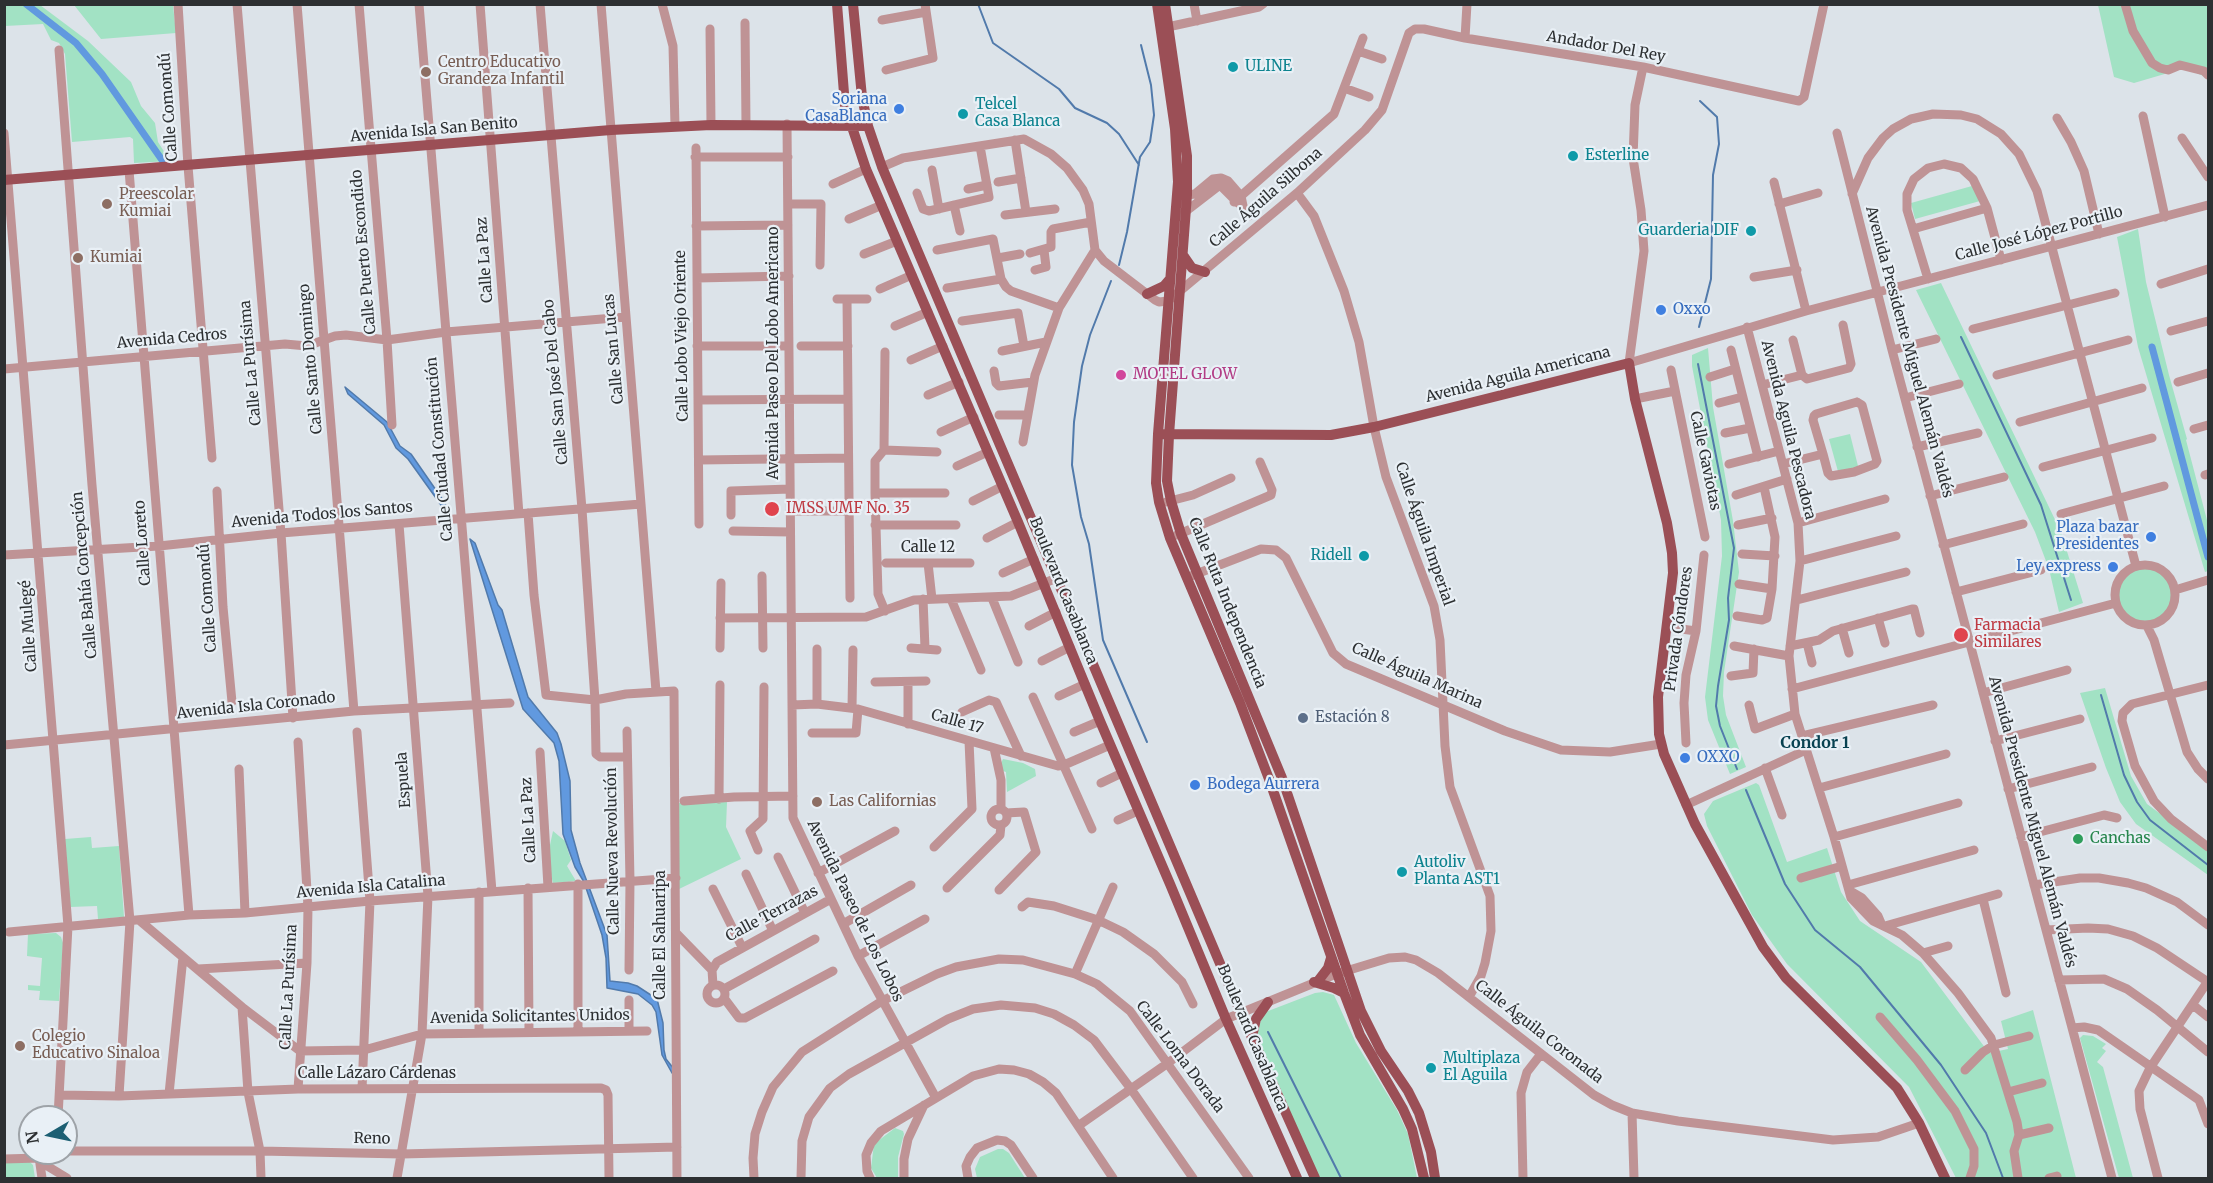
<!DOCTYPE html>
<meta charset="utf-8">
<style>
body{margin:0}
#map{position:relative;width:2213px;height:1183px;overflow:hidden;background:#dce3e9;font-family:Merriweather,serif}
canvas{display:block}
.frame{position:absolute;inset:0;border:6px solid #2d3032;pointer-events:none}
.north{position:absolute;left:18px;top:1105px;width:60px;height:60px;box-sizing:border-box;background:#e9f0f6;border:2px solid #9ea3a8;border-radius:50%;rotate:261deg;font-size:16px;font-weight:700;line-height:24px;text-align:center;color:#2d3032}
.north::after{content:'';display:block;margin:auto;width:21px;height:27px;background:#1c5f73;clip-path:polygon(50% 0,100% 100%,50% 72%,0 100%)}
</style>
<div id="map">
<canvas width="2213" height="1183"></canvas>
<div class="frame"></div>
<div class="north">N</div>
</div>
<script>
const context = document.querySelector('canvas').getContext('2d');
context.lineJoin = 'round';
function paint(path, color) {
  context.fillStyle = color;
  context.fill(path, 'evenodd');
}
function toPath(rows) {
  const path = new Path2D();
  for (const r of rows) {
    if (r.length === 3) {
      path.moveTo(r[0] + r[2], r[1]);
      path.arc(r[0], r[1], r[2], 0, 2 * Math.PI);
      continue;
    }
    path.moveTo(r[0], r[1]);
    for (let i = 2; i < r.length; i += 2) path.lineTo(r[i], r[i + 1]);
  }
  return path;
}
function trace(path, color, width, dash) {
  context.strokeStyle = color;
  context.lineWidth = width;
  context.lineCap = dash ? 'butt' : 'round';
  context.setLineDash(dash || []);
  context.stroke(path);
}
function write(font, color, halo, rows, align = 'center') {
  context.font = font + ' Merriweather,serif';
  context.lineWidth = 4.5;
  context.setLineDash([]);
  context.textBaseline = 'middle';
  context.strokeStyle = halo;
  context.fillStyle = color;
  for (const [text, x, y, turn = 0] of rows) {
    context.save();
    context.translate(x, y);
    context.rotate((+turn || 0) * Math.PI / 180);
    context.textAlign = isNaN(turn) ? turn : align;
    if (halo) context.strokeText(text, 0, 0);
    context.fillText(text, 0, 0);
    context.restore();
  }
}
paint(toPath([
 [5,5,40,5,88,41,131,82,141,106,155,123,158,142,170,161,134,163,133,139,130,137,72,142,65,54,59,43,51,40,43,24,5,26],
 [74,5,173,5,176,33,101,39],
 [2098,5,2208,5,2208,78,2185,68,2134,83,2114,77],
 [1972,186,1980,201,1915,219,1911,203],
 [2138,229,2146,282,2169,375,2187,439,2186,440,2208,524,2208,571,2205,572,2138,347,2117,237],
 [1941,283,2061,532,2083,603,2059,612,2049,569,2035,532,1916,290],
 [1708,348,1713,407,1733,521,1739,572,1724,672,1723,696,1726,715,1746,767,1730,774,1708,720,1705,697,1722,556,1721,520,1692,366,1692,355],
 [1850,434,1859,470,1839,475,1829,439],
 [2145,595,27],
 [2105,688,2131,776,2147,804,2208,849,2208,875,2136,824,2120,802,2106,768,2080,693],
 [1003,759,1023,763,1035,769,1036,776,1007,792,1006,772,1003,771,1001,763],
 [1756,783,1759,785,1787,862,1827,848,1841,892,1860,921,1921,962,1989,1053,2008,1049,2001,1021,2033,1010,2076,1178,1956,1178,1909,1087,1787,964,1752,915,1707,826,1704,814,1713,801],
 [727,802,726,827,741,859,679,889,679,803],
 [553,831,565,841,571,860,567,866,576,881,553,883,547,859],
 [91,837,92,848,119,846,124,917,98,919,97,906,70,907,65,839],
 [56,933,61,937,63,943,59,1001,39,1000,40,991,28,990,28,985,40,986,42,958,27,956,28,934],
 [1323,992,1334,995,1356,1043,1397,1110,1408,1134,1417,1178,1317,1178,1256,1038,1263,1013,1315,993],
 [2083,1035,2093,1036,2106,1044,2102,1048,2106,1051,2097,1062,2103,1067,2133,1178,2119,1178,2080,1038],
 [895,1128,903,1131,904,1134,898,1157,898,1178,877,1178,871,1168,874,1144],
 [998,1149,1003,1149,1009,1153,1025,1178,977,1178,975,1169,980,1157],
 [30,1162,33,1165,35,1178,5,1178,4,1163]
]), '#a2e2c4');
const water = toPath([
 [345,387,387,422,400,446,411,454,445,503,446,507,441,505,408,459,396,448,384,425,348,394,345,387],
 [470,539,475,543,498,605,502,610,528,697,557,733,561,744,570,781,571,830,580,863,607,935,610,981,628,983,637,986,657,999,663,1023,664,1050,666,1059,674,1069,672,1073,662,1055,656,1012,652,1005,638,994,607,988,606,958,602,935,584,882,575,867,563,834,559,761,554,743,523,709,470,539]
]);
paint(water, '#6199df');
trace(water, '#517aab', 1.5);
trace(toPath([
 [978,4,993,43,1059,89,1075,108,1107,123,1119,134,1139,165],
 [1119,265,1127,232,1140,157,1150,142,1154,115,1151,85,1141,45],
 [1111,281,1090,335,1082,366,1074,422,1072,465,1081,517,1089,544,1103,640,1147,742],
 [1699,327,1711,279,1713,175,1719,144,1717,117,1700,101],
 [1961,337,2041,505,2071,600],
 [1698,364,1734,548,1728,598,1729,620,1718,686,1716,706,1720,726,1737,769],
 [2101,695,2124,775,2137,802,2150,820,2208,865],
 [1746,790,1785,884,1815,930,1860,967,1941,1065,1986,1133,2003,1178],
 [1268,1032,1341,1178]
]), '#517aab', 2);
trace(toPath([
 [26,4,76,43,102,74,162,160],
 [2152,347,2208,557]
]), '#6199df', 7);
trace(toPath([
 [178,4,188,166,212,458],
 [237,4,281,533,293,718],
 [297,4,354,711],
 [359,4,387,340,392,425],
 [419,4,492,891],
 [480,4,519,514],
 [540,4,582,509,595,700,596,754,600,757,627,757],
 [601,4,656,691],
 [662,4,673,46,675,126],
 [1194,4,1197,21],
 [2125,4,2133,31,2152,63,2160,68,2168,70,2180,65,2204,71,2208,75],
 [882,20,926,12],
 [745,23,746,125],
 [1163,28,1259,7,1263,4],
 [710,29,711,125],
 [1465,38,1467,4],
 [59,50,92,485,130,921,119,1096],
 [1358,51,1382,59],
 [1643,67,1635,105,1633,158,1641,210,1644,251,1629,363,1806,311,2208,205],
 [886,70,933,58,925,4],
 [1344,88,1369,97],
 [2143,116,2165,217],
 [2057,118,2071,142,2084,171,2099,234],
 [787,124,793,818,858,956,936,1098],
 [4,133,68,926,58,1117],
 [1837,133,1892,350,2112,1178],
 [2182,138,2208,177],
 [1015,140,1026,212],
 [696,148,699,524],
 [695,157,788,157],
 [882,167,903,158,1024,139,1051,154,1067,168,1083,190,1089,204,1095,250,1059,308,1035,375,1023,442],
 [129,170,189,915],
 [932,170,939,209],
 [998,182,1021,178],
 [1774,182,1806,311],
 [833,184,866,169],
 [968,189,987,185],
 [917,193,923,209,929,211,989,197,980,146],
 [1297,193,1314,216,1344,291,1359,342,1374,427,1386,477,1434,606,1440,640,1445,746,1450,787,1490,896,1491,931,1485,963,1481,976,1469,997],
 [1852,194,1868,158,1883,138,1893,129,1911,119,1933,114,1961,115,1977,119,2001,134,2019,154,2037,191,2136,566],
 [1187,195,1195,194,1213,179,1221,178,1228,181,1241,196,1243,206,1249,216],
 [1234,202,1334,114,1363,38],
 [788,204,821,204,820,265],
 [1779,204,1818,193],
 [954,205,960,231],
 [1185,212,1220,185,1238,203],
 [1005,215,1055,209],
 [849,219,882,205],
 [696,226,788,225],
 [1913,229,1987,208],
 [937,250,993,239,1001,279,1006,287,1011,291,1059,308],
 [1095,250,1104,261,1155,300,1159,302,1168,301,1297,193,1365,130,1382,110,1409,33,1415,29,1424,29,1465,38,1643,67,1799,101,1804,97,1824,4],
 [1030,253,1051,247,1051,232,1053,229,1091,222],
 [864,254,897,241],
 [998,258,1020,254],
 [1035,270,1046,267,1044,250],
 [1754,277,1797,270],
 [697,278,789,276],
 [1928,279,1907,210,1907,194,1914,179,1928,168,1944,164,1961,168,1973,179,1987,208,2001,260],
 [2161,284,2208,269],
 [947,288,1001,279],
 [880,289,912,275],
 [837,299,867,299],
 [847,299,850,598],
 [962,321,1018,313,1024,346],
 [895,326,928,312],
 [1747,327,1798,523,1800,561,1789,656,1795,714,1834,837,1851,898,1873,921,1902,935,1923,953,1958,993,1991,1038,2017,1122,2019,1135,2014,1151,2018,1178],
 [1973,329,2115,293],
 [2171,331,2208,321],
 [1793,340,1802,375,1807,379,1849,368,1851,364,1843,325],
 [697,346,789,346],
 [801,346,848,346],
 [1731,350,1758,457],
 [1892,350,1936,339],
 [1002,351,1046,342],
 [885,352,884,450,875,461,875,493,878,594,885,611],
 [911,360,943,346],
 [4,369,285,344,307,346,335,336,346,335,387,340,446,332,626,317],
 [1671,370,1705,537],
 [994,371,996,383,999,386,1033,382],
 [1997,375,2128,340],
 [1710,377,1735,369],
 [2178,382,2208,373],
 [1762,385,1802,375],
 [928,395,959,382],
 [1905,398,1959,384],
 [1635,399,1675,391],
 [698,400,848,399],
 [1857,402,1862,405,1877,461,1875,464,1854,472,1831,476,1828,473,1823,454,1813,420,1814,416,1816,414,1857,402],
 [1719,403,1742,397],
 [999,415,1026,415],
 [2020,422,2142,388],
 [2194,429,2208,425],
 [941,432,974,417],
 [1725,433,1750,428],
 [1917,447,1978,433],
 [884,450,937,452],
 [699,460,848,458],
 [1729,464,1779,451],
 [1783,464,1823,454],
 [957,466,988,452],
 [2043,467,2152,438],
 [2205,475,2208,474],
 [217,491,223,607,232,702],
 [875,493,945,493],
 [1736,495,1787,479],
 [1930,496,2004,477],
 [973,501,1003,486],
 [1166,502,1193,495,1231,478],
 [790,511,849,511],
 [528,513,534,595,546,695,595,700,626,694,674,691,677,1178],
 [2061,514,2164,486],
 [731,515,731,491,790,489],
 [1798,523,1885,499],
 [875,525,956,525],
 [1738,525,1772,518],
 [733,531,790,532],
 [1177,535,1271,495,1272,490,1260,462],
 [987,538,1018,522],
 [1943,545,2023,524],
 [1742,554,1775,556],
 [4,555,159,546,281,533,641,504],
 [1800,561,1896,536],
 [886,563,970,563],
 [928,563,932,599],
 [2145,595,30],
 [1003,573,1034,559],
 [762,576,763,648],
 [1191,576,1261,549,1276,550,1286,558,1333,653,1346,664,1505,731,1561,750,1610,752,1661,744],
 [1739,584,1772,589],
 [2175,590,2208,580],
 [1956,592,2041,570],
 [992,598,1018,662],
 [923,599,925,648],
 [951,599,981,670],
 [1797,600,1906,572],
 [1737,616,1762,620,1767,618,1772,589,1775,537,1764,487],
 [720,618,866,617,914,600,1011,596,1057,578],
 [1878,618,1885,643],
 [1029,626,1056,612],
 [2147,626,2154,640,2187,752,2198,769,2208,779],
 [1667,627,1696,631],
 [1842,628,1849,653],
 [1807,643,1812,663],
 [1734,646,1789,656],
 [1790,646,1819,640,1833,631,1912,609,1914,609,1920,633],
 [720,648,721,583],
 [911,648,937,650],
 [1042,661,1070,647],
 [1731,676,1753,673,1754,649],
 [875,682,926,681],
 [908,682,908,724],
 [2208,685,2132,704,2123,713,2122,721,2135,766,2154,801,2171,819,2208,847],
 [1792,689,2116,603],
 [1983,693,2067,670],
 [1059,696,1085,684],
 [1033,697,1092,829],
 [817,704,817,649],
 [792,705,817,704,858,709,1058,766,1064,765,1110,745],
 [1749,705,1755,729,1795,714],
 [852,708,853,650],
 [962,712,989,700,996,702,1021,756],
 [627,731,630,881,629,970],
 [357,732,370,901,362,1089],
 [1074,732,1100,721],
 [812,733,856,733,858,709],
 [1802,736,1933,705],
 [1995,741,2080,719],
 [1686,743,1684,703,1686,675,1696,631,1704,555],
 [4,745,354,711,510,703],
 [994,748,1001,780,1001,809],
 [540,752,548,887],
 [1765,768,1782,815],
 [239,769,245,913],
 [1101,783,1122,773],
 [1819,788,1946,754],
 [2008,789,2092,767],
 [719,799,720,685],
 [684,801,734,797,793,796],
 [1686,805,1806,750],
 [999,817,8],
 [1118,820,1138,811],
 [1834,837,1958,803],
 [2021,837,2104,815,2117,818],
 [934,847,972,809,969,741],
 [758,850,750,831,763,819,764,687],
 [778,857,805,913],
 [818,873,895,831],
 [746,874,773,931],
 [1801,878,1842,866],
 [578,884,578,1032],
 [1848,885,1974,850],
 [2034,885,2080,878,2099,878,2128,883,2146,888,2177,902,2208,925],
 [528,888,529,1032],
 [947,888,1000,835,1001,825],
 [713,889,742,947],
 [999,890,1036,852,1024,812,1006,813],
 [1850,891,1862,898,1878,916,1881,923],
 [1983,899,2006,993],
 [1022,907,1028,902,1054,906,1098,920,1123,932,1154,954,1182,982,1193,1004],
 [139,920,242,1007,300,1051,364,1050,422,1034,647,1031],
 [843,924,911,885],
 [1885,926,1998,894],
 [2046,930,2088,928,2108,929,2133,936,2157,948,2208,982],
 [9,932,189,915,245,913,370,901,676,878],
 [676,933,712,970],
 [1923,953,1948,946],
 [858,956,925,919],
 [198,969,307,963],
 [1075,974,1113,887],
 [2059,980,2104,979,2127,989,2157,1010,2208,1052],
 [713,985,712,970,717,962,831,899],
 [716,994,9],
 [724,989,815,939],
 [724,998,739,1018,745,1018,833,971],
 [629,1000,629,1031],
 [2193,1005,2208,1017],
 [242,1007,248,1092,260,1151,261,1178],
 [1880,1017,1917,1060,1955,1111,1974,1149,1974,1166,1970,1178],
 [2072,1028,2084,1027,2098,1030,2199,1100,2208,1124],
 [479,1033,479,892],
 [1965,1070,1983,1052,1994,1045,2029,1036],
 [298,1089,307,963,308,907,298,742],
 [2008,1092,2042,1083],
 [169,1094,183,957],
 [60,1095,119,1096,298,1089,601,1088,606,1090,608,1095,609,1178],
 [1632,1113,1634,1178],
 [1078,1126,1168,1063,1226,1019,1336,974,1389,958,1405,957,1416,960,1438,973,1594,1095,1612,1105,1632,1113,1678,1121,1833,1140,1878,1137,1919,1123],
 [2019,1135,2049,1128],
 [66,1151,260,1151,402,1154,677,1147],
 [39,1157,42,1178],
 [4,1159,39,1158,53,1153],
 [39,1161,67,1178],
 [397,1178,422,1034,428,896,399,524],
 [754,1178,753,1158,755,1134,762,1112,773,1087,802,1052,882,1001,937,974,956,967,999,959,1023,960,1075,974,1097,984,1130,1011,1249,1178],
 [801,1178,802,1141,809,1117,830,1088,849,1074,948,1019,973,1009,1001,1005,1035,1008,1054,1014,1074,1025,1094,1040,1131,1089,1193,1178],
 [870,1178,867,1171,866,1155,871,1143,881,1131,973,1076,999,1069,1014,1070,1029,1074,1043,1082,1056,1093,1113,1178],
 [904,1178,904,1159,908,1139,924,1105],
 [968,1178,966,1166,970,1157,977,1148,997,1140,1005,1141,1011,1145,1033,1178],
 [1523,1178,1521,1093,1527,1072,1541,1054],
 [2049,1178,2057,1176],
 [2158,1178,2140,1109,2139,1091,2150,1068,2208,981]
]), '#bf9395', 9);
trace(toPath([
 [837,4,845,106,866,169,1018,522,1100,721,1170,884,1226,1019,1297,1178],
 [853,4,862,97,868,126,882,167,1241,1013,1315,1178],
 [1157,4,1175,129,1178,182,1158,434,1156,483,1159,502,1170,538,1240,703,1269,779,1344,993,1360,1035,1403,1109,1412,1129,1424,1178],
 [1165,4,1187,156,1187,195,1169,435,1167,481,1171,501,1181,534,1282,778,1361,1011,1381,1051,1408,1091,1419,1113,1431,1152,1435,1178],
 [4,180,611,130,711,125,868,126],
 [1183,255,1192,268,1205,272],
 [1147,294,1164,286,1170,279],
 [1158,434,1331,435,1374,427,1629,363,1635,399,1667,523,1672,553,1673,573,1658,697,1659,734,1664,754,1695,824,1763,947,1786,978,1897,1088,1919,1123,1945,1178],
 [1318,981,1328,968,1331,958],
 [1314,982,1334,988,1344,993],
 [1252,1037,1256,1019,1268,1002]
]), '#9b4f56', 10);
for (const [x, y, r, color] of [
 [1233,67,6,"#0f9aa8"],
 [426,72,6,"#8d6e63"],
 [899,109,6,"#3f7fe0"],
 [963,114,6,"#0f9aa8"],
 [1573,156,6,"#0f9aa8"],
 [107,204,6,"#8d6e63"],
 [1751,231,6,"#0f9aa8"],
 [78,258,6,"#8d6e63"],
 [1661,310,6,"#3f7fe0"],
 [1121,375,6,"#d1479c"],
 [772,509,8,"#e0444e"],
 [2151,537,6,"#3f7fe0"],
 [1364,556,6,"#0f9aa8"],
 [2113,567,6,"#3f7fe0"],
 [1961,635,8,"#e0444e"],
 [1303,718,6,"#5c6f8a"],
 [1685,758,6,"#3f7fe0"],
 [1195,785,6,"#3f7fe0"],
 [817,802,6,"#8d6e63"],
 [2078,839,6,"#2e9e5b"],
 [1402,872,6,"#0f9aa8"],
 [20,1046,6,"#8d6e63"],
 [1431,1068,6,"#0f9aa8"]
]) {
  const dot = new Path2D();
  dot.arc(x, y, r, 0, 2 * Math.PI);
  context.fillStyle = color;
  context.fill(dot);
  trace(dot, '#e9f0f6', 2);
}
write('15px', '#2d3032', '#e9f0f6', [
 ["Andador Del Rey",1606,47,10],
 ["Calle Comondú",169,107,-94],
 ["Avenida Isla San Benito",434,130,-5],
 ["Calle Águila Silbona",1266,198,-41],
 ["Calle José López Portillo",2039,234,-15],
 ["Calle Puerto Escondido",364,252,-95],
 ["Calle La Paz",485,260,-94],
 ["Calle Lobo Viejo Oriente",682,336,-91],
 ["Avenida Cedros",172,339,-5],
 ["Calle San Lucas",614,349,-95],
 ["Avenida Presidente Miguel Alemán Valdés",1909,352,75],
 ["Avenida Paseo Del Lobo Americano",774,353,-90],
 ["Calle Santo Domingo",311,359,-95],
 ["Calle La Purísima",251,363,-95],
 ["Avenida Aguila Americana",1518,375,-14],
 ["Calle San José Del Cabo",556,382,-95],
 ["Avenida Aguila Pescadora",1788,430,76],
 ["Calle Ciudad Constitución",440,449,-95],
 ["Calle Gaviotas",1705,461,78],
 ["Avenida Todos los Santos",322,515,-5],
 ["Calle Águila Imperial",1424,534,71],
 ["Calle Loreto",143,543,-94],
 ["Calle 12",928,548],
 ["Calle Bahía Concepción",85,575,-95],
 ["Boulevard Casablanca",1063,591,68],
 ["Calle Comondú",208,598,-94],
 ["Calle Ruta Independencia",1227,603,68],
 ["Calle Mulegé",29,626,-94],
 ["Privada Cóndores",1679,629,-82],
 ["Calle Águila Marina",1417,676,24],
 ["Avenida Isla Coronado",256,706,-6],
 ["Calle 17",957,722,16],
 ["Espuela",404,780,-94],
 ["Calle La Paz",529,820,-93],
 ["Avenida Presidente Miguel Alemán Valdés",2032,822,75],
 ["Calle Nueva Revolución",613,851,-91],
 ["Avenida Isla Catalina",371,887,-5],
 ["Avenida Paseo de Los Lobos",855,911,64],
 ["Calle Terrazas",772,914,-28],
 ["Calle El Sahuaripa",661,935,-90],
 ["Calle La Purísima",289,987,-87],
 ["Avenida Solicitantes Unidos",530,1017,-1],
 ["Calle Águila Coronada",1539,1032,38],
 ["Boulevard Casablanca",1252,1038,67],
 ["Calle Loma Dorada",1180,1057,53],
 ["Calle Lázaro Cárdenas",377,1074],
 ["Reno",372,1139,1]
]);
write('15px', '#785e54', '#e9f0f6', [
 ["Centro Educativo",438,63],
 ["Grandeza Infantil",438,80],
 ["Preescolar",119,195],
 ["Kumiai",119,212],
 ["Kumiai",90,258],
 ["Las Californias",829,802],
 ["Colegio",32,1037],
 ["Educativo Sinaloa",32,1054]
], 'left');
write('15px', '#0d838f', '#e9f0f6', [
 ["ULINE",1245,67],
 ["Telcel",975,105],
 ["Casa Blanca",975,122],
 ["Esterline",1585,156],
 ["Guarderia DIF",1739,231,"right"],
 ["Ridell",1352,556,"right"],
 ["Autoliv",1414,863],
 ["Planta AST1",1414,880],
 ["Multiplaza",1443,1059],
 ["El Aguila",1443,1076]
], 'left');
write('15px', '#366cbe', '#e9f0f6', [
 ["Soriana",887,100],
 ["CasaBlanca",887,117],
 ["Oxxo",1673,310,"left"],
 ["Plaza bazar",2139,528],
 ["Presidentes",2139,545],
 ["Ley express",2101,567],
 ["OXXO",1697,758,"left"],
 ["Bodega Aurrera",1207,785,"left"]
], 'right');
write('15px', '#b23c85', '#e9f0f6', [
 ["MOTEL GLOW",1133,375]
], 'left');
write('15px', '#be3a42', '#e9f0f6', [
 ["IMSS UMF No. 35",786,509],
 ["Farmacia",1974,626],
 ["Similares",1974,643]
], 'left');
write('15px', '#4e5e75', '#e9f0f6', [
 ["Estación 8",1315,718]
], 'left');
write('15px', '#27864d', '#e9f0f6', [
 ["Canchas",2090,839]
], 'left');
write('bold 16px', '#094251', '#e9f0f6', [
 ["Condor 1",1815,743]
]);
</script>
